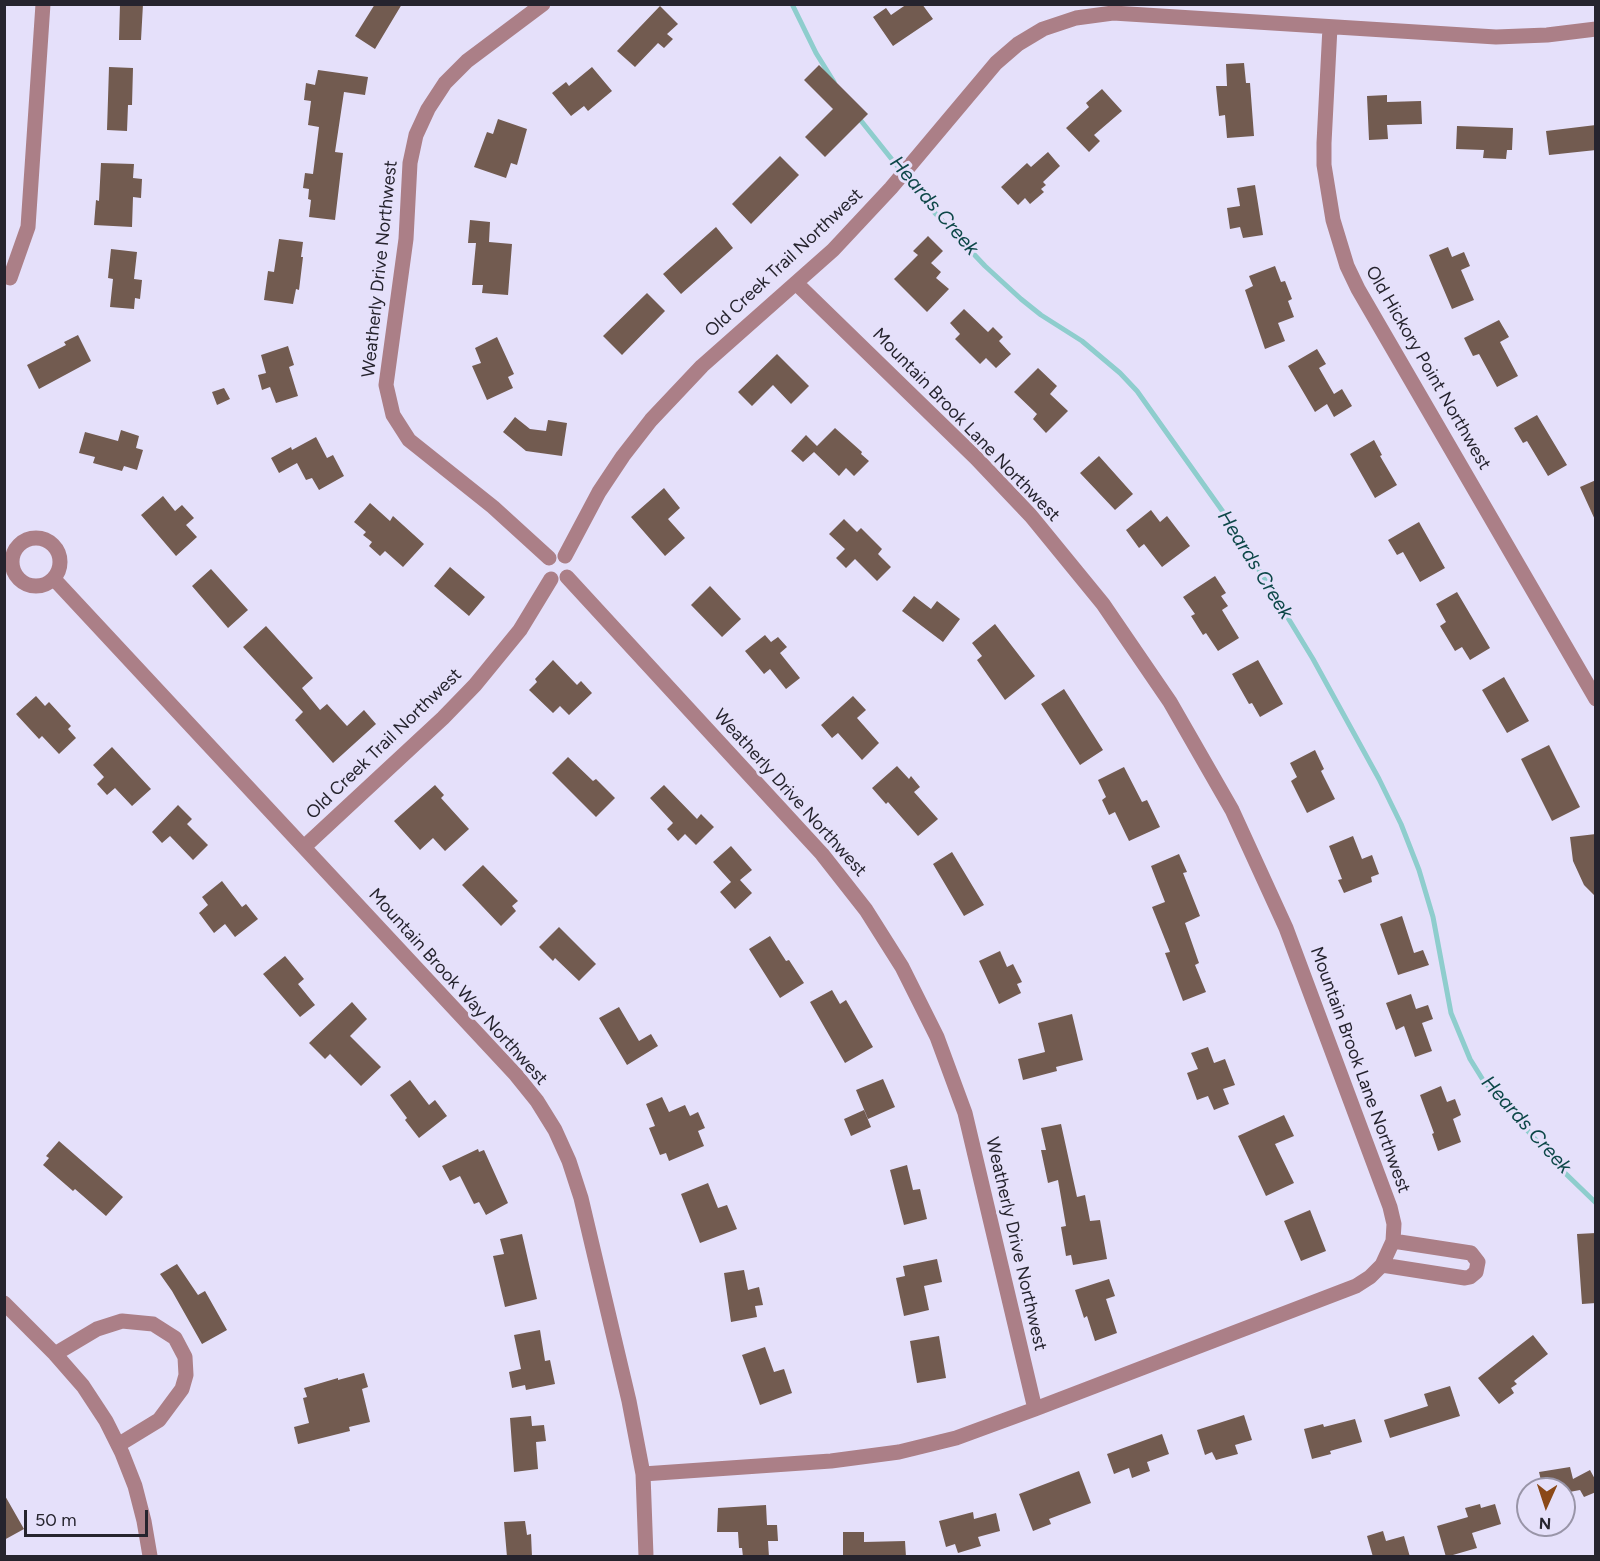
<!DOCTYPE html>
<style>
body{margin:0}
#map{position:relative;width:1600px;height:1561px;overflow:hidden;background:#e5e0fa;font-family:Figtree,sans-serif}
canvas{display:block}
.frame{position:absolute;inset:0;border:6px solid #26242e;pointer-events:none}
.north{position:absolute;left:1516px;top:1477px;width:60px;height:60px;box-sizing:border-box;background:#e5e0fa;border:2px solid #9995a8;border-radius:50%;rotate:183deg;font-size:16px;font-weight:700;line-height:24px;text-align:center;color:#26242e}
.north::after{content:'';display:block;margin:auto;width:21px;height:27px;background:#8b4918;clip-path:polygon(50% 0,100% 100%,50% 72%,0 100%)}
.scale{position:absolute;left:24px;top:1510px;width:124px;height:27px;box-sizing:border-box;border:3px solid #26242e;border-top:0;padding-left:8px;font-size:18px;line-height:21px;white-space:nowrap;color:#26242e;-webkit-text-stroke:4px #e5e0fa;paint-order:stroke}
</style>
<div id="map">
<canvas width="1600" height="1561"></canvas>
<div class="frame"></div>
<div class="north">N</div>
<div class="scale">50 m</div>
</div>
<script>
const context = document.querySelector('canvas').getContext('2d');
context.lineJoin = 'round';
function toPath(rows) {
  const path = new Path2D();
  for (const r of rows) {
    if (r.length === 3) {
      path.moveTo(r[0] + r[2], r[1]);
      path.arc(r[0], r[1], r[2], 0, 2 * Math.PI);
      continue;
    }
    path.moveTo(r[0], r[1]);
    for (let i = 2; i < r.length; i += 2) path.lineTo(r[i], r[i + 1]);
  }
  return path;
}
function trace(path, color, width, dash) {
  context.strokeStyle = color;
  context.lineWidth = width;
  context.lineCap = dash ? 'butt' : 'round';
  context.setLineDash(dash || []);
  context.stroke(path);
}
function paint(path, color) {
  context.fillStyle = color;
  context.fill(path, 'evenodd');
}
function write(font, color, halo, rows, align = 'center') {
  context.font = font + ' Figtree,sans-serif';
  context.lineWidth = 6;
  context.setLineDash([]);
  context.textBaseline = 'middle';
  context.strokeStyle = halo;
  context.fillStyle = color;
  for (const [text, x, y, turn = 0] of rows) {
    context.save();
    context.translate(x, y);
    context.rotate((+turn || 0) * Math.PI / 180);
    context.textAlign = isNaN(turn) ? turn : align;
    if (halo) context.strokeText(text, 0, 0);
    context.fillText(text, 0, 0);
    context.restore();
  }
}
trace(toPath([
 [792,4,816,53,834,82],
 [858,117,934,212,985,266,1021,299,1041,315,1082,341,1120,373,1137,391,1226,516,1313,659,1379,779,1401,824,1419,870,1433,917,1451,1013,1470,1059,1483,1080,1565,1173,1596,1203]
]), '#8ecdcd', 5);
paint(toPath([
 [120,4,143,4,141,40,119,40],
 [375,4,402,4,375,49,355,36],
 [907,4,922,4,933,19,893,46,873,17,886,8,891,15],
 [660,6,678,24,667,34,673,39,664,48,658,43,635,67,617,51],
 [1244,63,1246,83,1250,83,1254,136,1227,138,1225,115,1219,116,1216,86,1227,86,1226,64],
 [819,65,868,114,825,157,805,137,833,109,804,80],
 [109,67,133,68,132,105,128,105,127,131,107,130],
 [592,67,612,91,588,111,584,106,571,116,552,93,566,82,569,86],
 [318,70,368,77,365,95,344,92,335,152,343,153,335,220,309,217,311,200,308,199,309,189,303,188,305,173,313,174,319,127,308,125,311,101,304,100,306,83,315,85],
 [1102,89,1122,111,1094,135,1100,141,1089,152,1066,128,1089,107,1086,103],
 [1387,95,1387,102,1421,101,1422,124,1387,125,1388,139,1369,140,1367,96],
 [498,119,527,129,517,165,511,163,506,178,474,167,487,132,493,134],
 [1596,125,1596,150,1549,155,1546,131],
 [1457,126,1513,128,1512,150,1507,150,1506,159,1483,158,1484,150,1456,149],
 [1048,152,1060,166,1043,182,1046,185,1041,189,1044,192,1030,204,1025,198,1018,205,1001,187,1027,163,1031,167],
 [780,156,799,175,751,224,732,204],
 [101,163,134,164,133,178,142,179,141,198,133,197,132,227,94,225,96,200,99,201],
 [1255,185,1263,235,1243,238,1240,227,1230,229,1227,208,1240,206,1237,188],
 [470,220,490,222,489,242,512,244,508,295,482,293,483,285,472,285,476,243,468,243],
 [716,227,733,248,681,294,663,274],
 [928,236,943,251,931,263,941,272,936,278,949,289,927,312,894,279,918,255,913,251],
 [279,239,303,242,301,257,303,257,299,290,296,289,293,304,264,300,268,271,274,272],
 [1448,247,1452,257,1464,252,1470,266,1461,270,1474,300,1452,309,1429,255],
 [111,249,137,252,134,279,142,280,140,299,135,298,134,309,110,307,113,279,108,278],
 [1275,266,1281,282,1285,281,1292,299,1288,301,1294,317,1278,323,1285,341,1265,349,1245,290,1253,286,1249,276],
 [647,293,665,311,622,355,603,336],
 [964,309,988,332,993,327,1003,337,999,341,1011,354,996,368,986,358,980,364,955,339,960,334,950,323],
 [1499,320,1509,337,1500,342,1518,376,1497,387,1479,354,1473,356,1464,338],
 [78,335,91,361,39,389,27,365,66,345,64,342],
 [497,337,514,374,508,377,513,388,487,400,472,366,481,363,475,348],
 [288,346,294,365,289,367,298,396,276,403,270,387,262,390,258,375,266,373,261,355],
 [1317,349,1326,364,1319,368,1334,394,1342,389,1352,406,1334,417,1327,404,1315,412,1288,366],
 [777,354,809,386,791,404,773,385,752,406,738,392],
 [1038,368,1057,386,1050,394,1068,411,1046,433,1033,419,1037,414,1014,392],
 [224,388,230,399,217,405,212,392],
 [1537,415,1567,465,1548,476,1527,441,1523,443,1514,428],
 [515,417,530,429,546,431,548,420,567,423,562,456,526,451,503,432],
 [835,428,862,452,861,454,869,461,854,476,846,468,839,476,814,452,803,462,791,451,806,435,817,446],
 [121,430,139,436,136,448,143,450,137,470,124,466,122,471,93,463,95,457,79,453,85,432,118,441],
 [316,437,327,458,333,455,344,476,319,490,312,478,306,480,297,463,279,473,271,458,291,447,292,450],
 [1374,440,1382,455,1380,456,1397,485,1375,498,1350,454],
 [1099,456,1133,494,1115,510,1080,473],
 [1596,480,1596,522,1580,487],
 [664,488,680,508,668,519,685,538,665,556,631,517],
 [163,496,175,511,182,505,194,518,186,525,197,537,176,556,141,515],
 [370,503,390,521,393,516,424,544,403,567,385,551,380,556,369,546,372,542,363,535,366,532,354,522],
 [1151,510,1160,522,1167,516,1190,546,1162,567,1144,544,1139,548,1126,530],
 [844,519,857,532,861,528,882,549,878,554,891,567,877,581,855,559,846,568,836,558,845,549,829,534],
 [1419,522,1445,568,1420,582,1403,552,1397,555,1388,540],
 [450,567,485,597,469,616,434,586],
 [211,569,248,610,228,628,192,586],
 [1215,576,1226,593,1221,596,1228,606,1222,610,1239,638,1218,651,1206,633,1203,635,1191,616,1195,614,1183,597],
 [710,586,741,619,722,637,691,605],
 [1457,592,1490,648,1470,660,1462,647,1455,651,1440,626,1446,622,1436,604],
 [914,596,931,609,937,601,960,619,943,642,902,611],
 [995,624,1035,676,1005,700,977,660,982,656,972,643],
 [266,626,313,678,302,688,320,710,327,704,347,726,364,710,376,724,333,763,295,720,303,712,243,647],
 [765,635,771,642,778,637,787,647,780,653,800,678,786,689,770,669,764,674,745,651],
 [553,660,577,685,581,681,592,693,569,715,560,706,553,713,529,690,537,682,535,679],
 [1258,660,1283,704,1260,717,1252,703,1249,704,1232,674],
 [1504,677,1529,721,1507,733,1482,690],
 [1064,689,1103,750,1080,765,1041,704],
 [36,696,45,706,49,702,71,726,68,729,76,738,59,754,42,736,39,739,16,714],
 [853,696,866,710,857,718,879,743,862,760,838,733,832,738,821,725],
 [1549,745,1580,807,1552,821,1521,759],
 [112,747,151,789,132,806,115,788,107,795,97,784,104,777,93,765],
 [1315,750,1324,769,1321,771,1335,799,1307,813,1291,781,1297,777,1290,763],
 [568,757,593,781,596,779,615,798,596,817,552,773],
 [897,766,909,779,911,776,920,787,914,792,938,819,918,836,888,802,886,804,872,788],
 [1124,767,1142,802,1147,800,1160,827,1129,841,1115,812,1109,815,1102,800,1106,797,1098,780],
 [435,785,444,795,441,798,469,829,445,851,433,838,420,850,394,821],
 [664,785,697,819,701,814,714,827,696,845,685,834,678,841,667,829,673,823,650,798],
 [178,805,192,819,187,824,208,845,193,860,170,836,162,843,152,832],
 [1596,834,1596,897,1584,885,1573,861,1570,837],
 [1353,836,1362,859,1372,855,1379,874,1371,877,1372,882,1344,893,1338,880,1342,879,1329,846],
 [731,846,752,870,740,880,752,893,735,909,720,892,731,882,713,862],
 [952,852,984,905,964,916,933,864],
 [1179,854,1187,872,1183,873,1200,916,1185,923,1199,963,1195,965,1206,992,1183,1001,1165,953,1170,952,1152,907,1165,902,1151,866],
 [483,865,518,901,512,906,516,911,501,926,462,885],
 [222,881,242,907,246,904,258,919,235,937,225,924,214,933,199,913,208,905,202,897],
 [1402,916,1414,953,1423,950,1429,965,1398,975,1380,924],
 [559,927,596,964,579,981,555,958,553,961,539,947],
 [770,936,786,961,789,960,804,983,780,998,749,949],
 [1000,951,1007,967,1013,964,1022,982,1017,984,1021,993,999,1004,979,961],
 [285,956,304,979,298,984,315,1005,300,1017,263,974],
 [832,990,840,1004,846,1000,873,1047,845,1063,810,1002],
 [1411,994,1416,1009,1428,1005,1433,1019,1422,1023,1432,1051,1415,1057,1404,1026,1396,1030,1386,1003],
 [352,1002,367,1019,350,1036,381,1067,361,1086,330,1054,325,1059,309,1043],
 [619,1007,639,1041,651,1034,658,1046,627,1065,599,1018],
 [1072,1014,1083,1060,1056,1067,1057,1071,1023,1080,1018,1059,1045,1052,1038,1023],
 [1208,1047,1214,1063,1225,1059,1235,1085,1223,1089,1229,1104,1214,1110,1208,1096,1197,1100,1187,1073,1198,1069,1191,1053],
 [883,1079,895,1107,868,1119,856,1090],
 [410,1080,429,1105,435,1100,447,1116,419,1138,405,1120,407,1118,390,1095],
 [1441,1086,1447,1102,1455,1099,1461,1115,1453,1119,1461,1142,1438,1151,1432,1134,1434,1133,1420,1095],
 [662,1097,669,1112,685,1105,690,1116,698,1112,705,1128,698,1131,704,1146,669,1161,666,1153,660,1155,649,1128,655,1126,646,1104],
 [864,1110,871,1127,851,1136,844,1119],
 [1284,1115,1294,1136,1275,1144,1294,1183,1266,1196,1238,1136],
 [1061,1124,1077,1197,1085,1195,1090,1221,1100,1220,1107,1259,1073,1265,1071,1255,1066,1256,1061,1227,1066,1226,1058,1180,1048,1183,1041,1150,1046,1150,1041,1128],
 [59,1141,123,1197,106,1216,75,1189,73,1191,43,1165,49,1158,46,1156],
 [478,1149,479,1152,484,1150,508,1203,486,1215,479,1202,474,1204,460,1176,450,1181,442,1166],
 [907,1165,913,1190,920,1189,927,1219,904,1225,890,1170],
 [708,1183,718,1208,727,1205,737,1229,700,1243,681,1194],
 [1310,1210,1326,1251,1301,1261,1284,1221],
 [1596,1233,1596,1303,1582,1304,1577,1234],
 [522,1234,537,1299,505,1307,493,1256,504,1254,500,1239],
 [937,1259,942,1282,924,1286,929,1310,904,1316,896,1278,905,1276,903,1266],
 [177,1264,198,1295,205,1291,227,1330,202,1344,172,1291,160,1274],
 [744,1270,748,1290,759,1287,763,1305,755,1306,757,1317,731,1322,724,1273],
 [1109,1279,1115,1296,1106,1299,1117,1333,1095,1341,1087,1316,1084,1318,1075,1290],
 [540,1330,545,1361,550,1360,555,1384,526,1390,525,1385,512,1388,509,1372,521,1369,514,1335],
 [1533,1335,1548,1354,1514,1381,1517,1384,1511,1388,1514,1393,1499,1404,1478,1378],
 [939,1336,946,1378,917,1383,910,1341],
 [765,1347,774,1372,784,1369,792,1393,760,1405,742,1355],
 [364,1373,368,1387,362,1389,370,1422,349,1427,350,1431,298,1444,294,1427,309,1423,303,1398,307,1397,304,1388,338,1378,338,1380],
 [1450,1386,1460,1416,1390,1438,1384,1420,1428,1406,1424,1394],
 [1244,1415,1252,1440,1235,1445,1238,1454,1216,1460,1212,1452,1205,1455,1197,1430],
 [531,1416,532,1426,544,1425,546,1441,536,1442,538,1469,514,1472,510,1418],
 [1355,1419,1362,1442,1330,1451,1331,1454,1312,1459,1304,1429,1323,1424,1324,1427],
 [1162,1434,1169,1454,1147,1462,1150,1471,1132,1478,1129,1468,1114,1474,1107,1454],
 [1570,1467,1573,1479,1590,1470,1596,1481,1596,1492,1584,1497,1580,1490,1564,1493,1564,1489,1543,1489,1539,1472],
 [1079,1471,1091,1503,1049,1519,1051,1524,1033,1531,1019,1494],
 [4,1494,24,1529,4,1540],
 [1480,1504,1481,1508,1495,1504,1501,1524,1472,1533,1477,1548,1446,1557,1437,1526,1468,1517,1465,1508],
 [766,1505,767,1525,777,1525,778,1541,768,1541,769,1557,743,1557,742,1548,739,1548,738,1532,717,1532,718,1508],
 [973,1512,974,1519,996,1513,1000,1531,978,1537,981,1546,958,1553,955,1544,946,1547,939,1521],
 [525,1521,527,1535,531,1534,532,1557,507,1557,504,1522],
 [1383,1531,1386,1541,1404,1536,1410,1557,1373,1557,1367,1536],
 [843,1532,864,1532,864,1542,905,1541,906,1557,843,1557]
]), '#725b50');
trace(toPath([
 [543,4,467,61,445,83,428,109,416,135,410,163,406,239,386,385,393,415,409,440,493,507,549,558],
 [1330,27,1324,143,1324,165,1333,220,1347,266,1358,289,1596,699],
 [10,278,28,227,43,4],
 [36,562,24],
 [565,556,599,492,623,456,651,420,702,366,833,250,891,188,996,63,1018,44,1043,29,1076,18,1113,13,1496,37,1547,35,1596,29],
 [567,577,822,854,866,910,902,967,937,1037,965,1113,1035,1409],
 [54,579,516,1075,537,1101,555,1130,569,1161,581,1198,629,1401,643,1474,646,1556],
 [304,847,443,718,475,685,520,630,551,579],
 [1382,1265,1465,1278,1470,1277,1476,1272,1478,1262,1471,1253,1393,1241],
 [4,1303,55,1354,83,1386,106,1421,122,1453,135,1486,144,1521,150,1556],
 [55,1354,97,1329,122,1321,153,1324,175,1338,185,1357,186,1375,182,1389,159,1420,118,1445],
 [643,1474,831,1461,899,1452,956,1438,1035,1409,1356,1286,1370,1277,1382,1265,1393,1241,1394,1224,1390,1207,1286,928,1232,810,1170,702,1103,604,1031,516,976,458,796,283]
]), '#ab7f87', 15);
write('18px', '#26242e', '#e5e0fa', [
 ["Old Creek Trail Northwest",784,263,-43],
 ["Weatherly Drive Northwest",380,269,-84],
 ["Old Hickory Point Northwest",1428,368,60],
 ["Mountain Brook Lane Northwest",966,425,46],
 ["Old Creek Trail Northwest",384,744,-44],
 ["Weatherly Drive Northwest",790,793,48],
 ["Mountain Brook Way Northwest",458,987,48],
 ["Mountain Brook Lane Northwest",1360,1070,70],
 ["Weatherly Drive Northwest",1016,1244,77]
]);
write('italic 20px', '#0d4748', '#e5e0fa', [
 ["Heards Creek",934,206,49],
 ["Heards Creek",1255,565,58],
 ["Heards Creek",1526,1125,48]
]);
</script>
